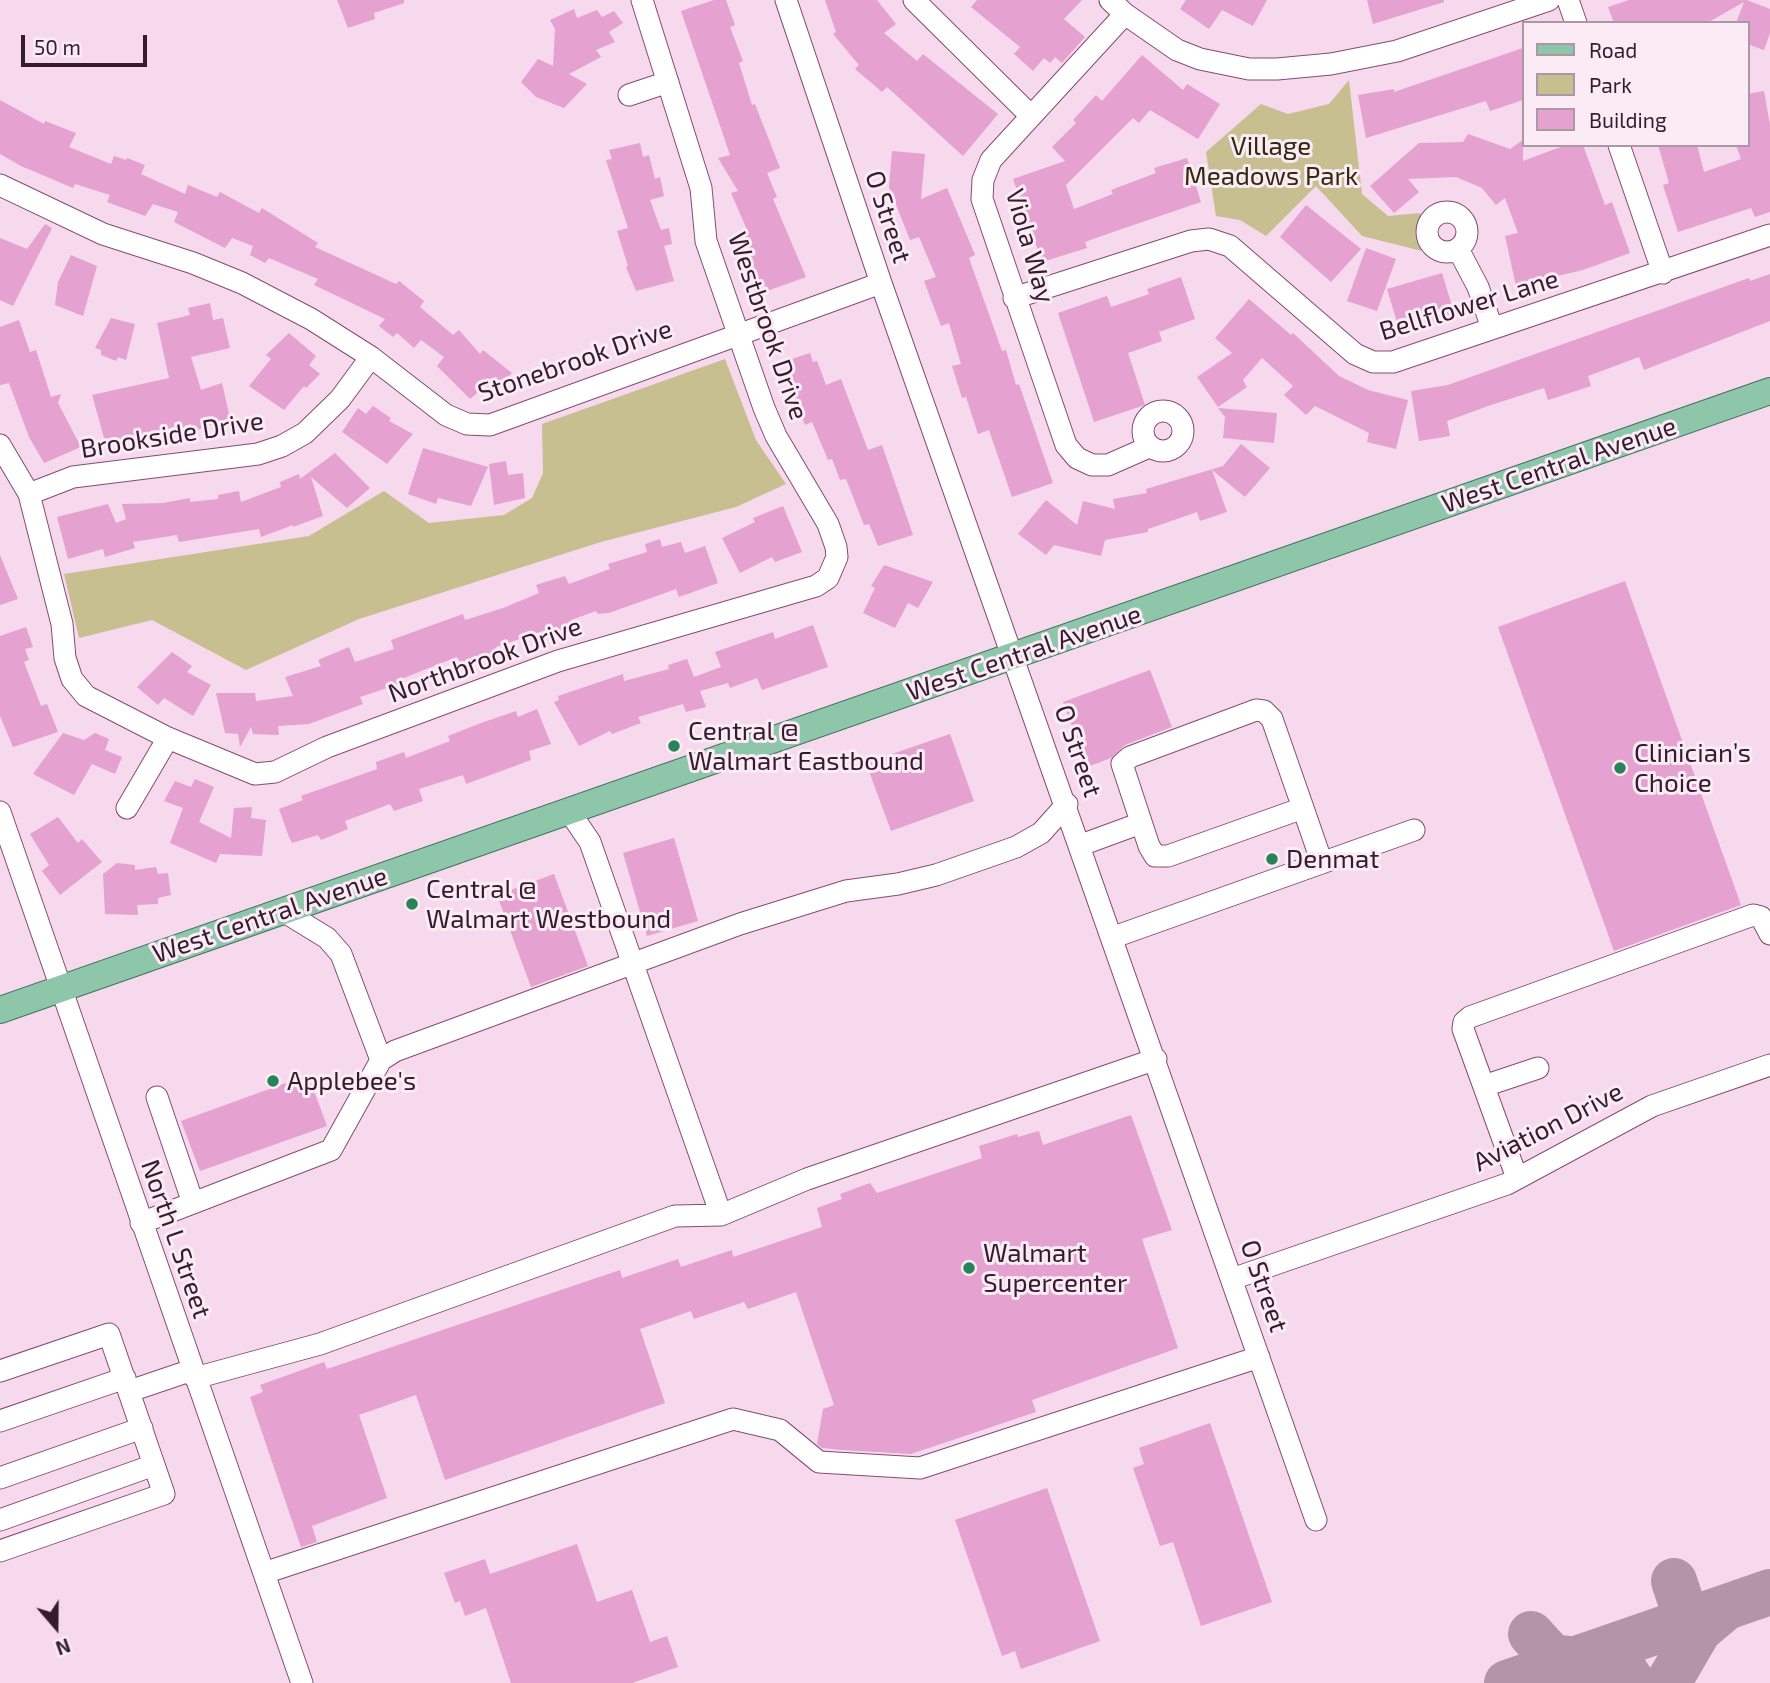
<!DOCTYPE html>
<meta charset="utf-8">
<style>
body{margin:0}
#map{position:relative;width:1770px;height:1683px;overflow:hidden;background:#f6d9ec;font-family:"Exo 2",sans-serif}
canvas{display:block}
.legend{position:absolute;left:1522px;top:21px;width:228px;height:126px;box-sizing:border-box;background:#faebf5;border:2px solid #ab98a5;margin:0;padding:9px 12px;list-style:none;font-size:21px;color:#351b2e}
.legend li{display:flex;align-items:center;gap:14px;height:35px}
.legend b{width:35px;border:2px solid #ab98a5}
.north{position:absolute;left:21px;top:1592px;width:70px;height:70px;-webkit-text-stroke:5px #faebf5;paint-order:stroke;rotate:160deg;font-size:19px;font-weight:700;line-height:28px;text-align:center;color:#351b2e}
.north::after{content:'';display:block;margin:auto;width:24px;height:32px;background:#351b2e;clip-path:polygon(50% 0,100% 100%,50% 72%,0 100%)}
.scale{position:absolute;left:21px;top:35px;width:126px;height:32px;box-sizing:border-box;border:4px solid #351b2e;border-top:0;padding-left:9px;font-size:21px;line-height:24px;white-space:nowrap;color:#351b2e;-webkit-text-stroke:5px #faebf5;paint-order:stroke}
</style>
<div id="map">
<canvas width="1770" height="1683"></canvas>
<ul class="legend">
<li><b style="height:9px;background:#8ec6aa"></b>Road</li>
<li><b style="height:19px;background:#c8bf91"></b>Park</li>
<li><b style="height:19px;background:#e5a1d0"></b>Building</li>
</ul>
<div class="north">N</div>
<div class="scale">50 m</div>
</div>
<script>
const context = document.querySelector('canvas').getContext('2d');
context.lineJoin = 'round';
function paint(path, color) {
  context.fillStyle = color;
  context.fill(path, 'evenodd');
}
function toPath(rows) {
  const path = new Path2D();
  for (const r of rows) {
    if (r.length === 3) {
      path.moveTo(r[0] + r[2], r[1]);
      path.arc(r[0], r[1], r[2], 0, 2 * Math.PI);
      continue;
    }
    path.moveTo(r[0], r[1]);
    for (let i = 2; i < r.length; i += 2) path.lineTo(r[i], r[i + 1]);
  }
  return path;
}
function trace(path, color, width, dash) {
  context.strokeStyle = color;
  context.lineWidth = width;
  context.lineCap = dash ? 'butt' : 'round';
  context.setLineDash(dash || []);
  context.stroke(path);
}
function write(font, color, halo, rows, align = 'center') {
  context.font = font + ' "Exo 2",sans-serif';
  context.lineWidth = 6;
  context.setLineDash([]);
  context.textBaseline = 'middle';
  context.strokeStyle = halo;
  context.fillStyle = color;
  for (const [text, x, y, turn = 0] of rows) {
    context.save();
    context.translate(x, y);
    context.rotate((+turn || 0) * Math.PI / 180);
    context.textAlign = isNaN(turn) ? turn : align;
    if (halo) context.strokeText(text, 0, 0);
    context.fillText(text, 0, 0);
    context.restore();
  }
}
paint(toPath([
 [1349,80,1362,194,1388,216,1420,213,1422,251,1362,236,1316,186,1266,236,1240,220,1216,216,1206,152,1261,104,1288,114,1329,104],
 [725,359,756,440,786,484,736,507,601,542,359,619,246,670,152,620,79,638,64,574,309,536,384,491,429,523,504,515,532,498,543,473,542,424]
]), '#c8bf91');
trace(toPath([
 [1674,1581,1686,1617,1683,1652],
 [1531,1634,1552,1657,1606,1663,1626,1673,1633,1683],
 [1507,1683,1770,1592],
 [1668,1683,1699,1630,1724,1609]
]), '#b296a8', 46);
paint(toPath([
 [337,0,404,0,404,3,374,13,375,19,348,28],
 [714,0,726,0,735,25,730,27,743,61,739,63,752,105,755,104,780,168,767,173,777,197,773,199,806,277,756,295,736,244,745,240,742,234,748,232,731,193,738,191,718,158,730,155,681,11],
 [825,0,877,0,896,24,884,33,917,61,923,54,998,114,963,156,887,87,882,92,855,69,859,65,833,34,836,32],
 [977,0,1082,0,1064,19,1085,37,1062,63,1055,57,1050,63,1044,58,1033,71,1014,54,1020,47,971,7],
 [1186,0,1267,0,1253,26,1222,10,1209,29,1180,9],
 [1367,0,1444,0,1444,2,1373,24],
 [1629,0,1747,0,1770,9,1770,33,1764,50,1747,44,1747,23,1736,23,1744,2,1707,23,1614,23,1608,7],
 [574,9,577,18,597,10,602,17,614,11,623,23,609,32,615,42,596,50,601,57,569,74,587,84,564,108,536,97,521,82,538,59,553,66,555,29,550,20],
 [1523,48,1523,100,1490,111,1486,101,1366,138,1358,95,1394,89,1394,92],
 [1142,55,1183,90,1187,84,1220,104,1198,139,1150,110,1139,123,1133,118,1066,185,1074,209,1113,194,1111,190,1156,173,1154,168,1187,158,1201,202,1113,232,1085,242,1087,248,1042,262,1013,179,1065,161,1052,147,1076,123,1073,120,1096,95,1102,101],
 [1764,91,1770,125,1770,212,1755,217,1751,208,1678,232,1663,185,1669,183,1658,145,1697,145,1704,172,1741,159,1736,145,1747,145,1747,94],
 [0,100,44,124,45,121,76,133,69,147,111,164,114,156,126,160,127,158,145,165,141,174,185,194,188,185,217,197,220,192,259,213,262,208,318,243,315,247,396,284,399,281,424,301,420,307,453,335,459,330,480,354,483,350,512,373,492,392,483,388,470,399,437,366,444,357,421,340,414,348,397,333,393,337,379,326,385,319,314,285,318,279,269,258,265,263,250,255,253,246,232,238,225,248,174,222,178,212,153,204,145,216,107,202,110,195,75,184,73,188,21,166,0,154],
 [1468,134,1510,149,1523,140,1523,161,1566,145,1583,145,1605,205,1612,202,1630,253,1583,270,1516,286,1505,236,1518,233,1505,198,1496,205,1482,188,1456,177,1408,179,1419,192,1394,213,1370,186,1419,143,1463,142],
 [640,143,643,157,649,155,655,179,660,177,664,196,650,200,661,230,669,228,672,244,664,246,674,281,636,291,626,267,628,266,617,231,628,228,606,160,612,159,609,150],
 [892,151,925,154,921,199,947,188,975,255,969,258,1002,351,1006,350,1016,385,1019,384,1053,483,1012,497,989,430,978,434,966,397,962,398,952,366,961,364,949,323,941,326,924,281,936,277,919,237,910,240,889,187],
 [1306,205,1361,249,1331,282,1280,237],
 [45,224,52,228,13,306,0,300,0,238,27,249],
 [1366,248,1396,259,1377,311,1347,301],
 [71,255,97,266,83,316,55,305,58,282],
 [1442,273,1455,316,1400,332,1387,289],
 [1770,274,1770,321,1644,370,1639,357,1588,376,1591,386,1548,400,1544,388,1491,405,1447,421,1450,436,1419,441,1411,391,1448,385,1749,278,1750,281],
 [1181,277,1195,319,1159,332,1162,341,1128,353,1145,405,1094,422,1058,313,1107,296,1111,307,1149,294,1147,289],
 [1249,299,1291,335,1293,333,1339,376,1368,390,1408,400,1396,449,1367,442,1369,433,1315,406,1306,415,1284,395,1293,386,1262,358,1243,380,1247,387,1218,407,1197,377,1232,353,1215,338],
 [210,303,213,320,223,318,230,348,191,357,201,390,222,383,230,418,181,436,176,426,141,438,106,445,92,395,169,378,157,323,190,315,188,308],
 [111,318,135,324,126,360,118,357,116,361,101,355,101,350,95,348],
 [19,320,30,352,36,350,51,397,61,394,58,403,81,447,44,463,29,437,9,383,0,385,0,327],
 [289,333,316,356,309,365,320,374,306,388,304,386,284,410,249,386,271,359,266,355],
 [810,353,813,362,817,361,826,385,841,379,868,450,882,445,913,535,878,546,869,524,864,525,846,479,840,480,832,459,828,460,812,422,805,425,783,372,792,368,789,360],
 [373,406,391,418,389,421,413,434,387,464,342,432,358,408,366,414],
 [1218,408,1277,413,1274,443,1223,438,1225,417],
 [1241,444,1270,468,1245,497,1212,470,1227,512,1200,521,1197,512,1148,529,1148,532,1105,540,1101,556,1054,545,1046,555,1018,534,1046,500,1077,525,1083,501,1115,509,1113,499,1147,493,1146,489,1223,466],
 [423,448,488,467,471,506,438,498,436,504,408,494],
 [335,453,370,488,347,508,311,477,323,516,293,527,293,525,261,537,259,529,179,542,177,535,133,542,135,548,105,557,103,549,68,559,57,517,108,504,116,523,126,519,122,504,163,503,190,498,190,502,218,499,218,495,239,491,241,502,281,487,280,482,299,474,300,479],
 [506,461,508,475,523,473,525,498,494,505,489,464],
 [783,506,802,552,775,562,772,557,740,573,722,538,755,522,753,518],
 [660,539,662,547,681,542,685,553,705,546,718,583,679,597,676,589,609,613,598,614,596,611,571,620,573,627,555,634,552,628,496,647,498,651,461,664,457,657,401,679,402,683,360,697,363,704,309,724,278,726,279,735,253,734,251,727,240,747,238,734,225,733,216,693,255,693,256,701,293,696,285,677,321,666,318,660,349,647,355,662,394,649,391,640,463,614,465,620,503,608,539,593,536,585,565,576,569,584,610,569,608,564,647,552,645,544],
 [0,555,18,599,0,605],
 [884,565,933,582,918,608,908,603,895,628,863,613,875,588,871,586],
 [1625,581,1741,905,1614,951,1498,627],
 [813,625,828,667,762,690,757,678,730,688,728,683,700,691,706,707,686,712,683,704,638,717,641,723,612,734,610,731,579,746,554,702,559,700,558,696,623,674,624,681,669,669,668,665,687,659,694,677,721,667,715,652,773,632,775,639],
 [26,627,33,647,25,649,29,660,24,662,41,706,47,704,58,732,13,747,0,716,0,636],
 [172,652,192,666,187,672,211,685,193,716,164,698,158,705,137,687],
 [1150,670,1172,727,1125,745,1111,758,1087,767,1063,702],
 [537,709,551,744,529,751,531,760,466,784,463,775,419,789,423,801,394,811,390,804,345,821,348,829,321,840,318,835,292,843,289,837,279,809,303,800,301,796,377,769,376,762,404,752,406,758,450,741,448,736,481,723,516,711,518,717],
 [63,733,84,740,95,733,109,739,105,750,122,757,115,774,92,764,74,795,33,774],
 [950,734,974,801,891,831,866,763],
 [195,779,214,787,199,822,231,838,234,808,252,807,251,818,266,820,262,856,220,854,216,863,170,843,183,808,164,801,175,781,191,787],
 [58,817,78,843,82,839,102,862,60,895,42,871,49,865,30,834],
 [674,838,698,921,647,936,623,853],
 [117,863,135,865,135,870,156,867,158,874,168,873,171,895,158,898,158,904,137,905,138,915,105,914,103,874],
 [554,874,588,966,531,987,497,895],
 [308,1075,327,1126,200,1171,181,1121],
 [1131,1115,1172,1230,1142,1239,1178,1348,1032,1400,1036,1412,911,1454,842,1450,822,1448,817,1444,823,1409,834,1405,796,1292,748,1309,744,1302,694,1319,691,1311,640,1329,665,1403,445,1480,416,1395,359,1415,387,1498,312,1526,317,1542,301,1547,250,1397,263,1392,260,1385,324,1362,327,1369,620,1270,622,1278,678,1259,681,1267,732,1250,733,1257,822,1227,817,1208,842,1199,840,1194,870,1183,877,1193,982,1158,979,1146,1017,1134,1018,1137,1039,1131,1043,1145],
 [1210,1423,1272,1602,1201,1626,1173,1542,1160,1546,1133,1468,1144,1464,1139,1448],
 [1047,1488,1100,1641,1021,1669,1015,1651,1002,1656,955,1520],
 [577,1544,597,1602,632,1590,650,1642,667,1636,678,1667,632,1683,511,1683,486,1608,465,1616,460,1601,455,1603,444,1573,485,1559,490,1574]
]), '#e5a1d0');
const minor = toPath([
 [786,0,881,283,1316,1520],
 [914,0,1030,115],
 [1110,0,1125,14,1177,50,1200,59,1249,69,1277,69,1331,64,1397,51,1549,0],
 [1568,0,1576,23],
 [1125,14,991,160,983,180,982,199,1066,445,1077,458,1092,465,1108,465,1149,447],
 [629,95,668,82],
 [1619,145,1663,273],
 [0,185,103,234,193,263,242,283,311,319,371,357,446,415,467,424,490,425,881,283],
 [1447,232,20],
 [1458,249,1478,287,1492,328],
 [1014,298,1191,241,1209,239,1230,246,1355,354,1373,362,1393,362,1770,235],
 [1163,431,20],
 [0,445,29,494,62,624,65,658,72,679,86,696,168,738,255,774,275,772,327,747,558,661,816,586,828,578,837,557,836,547,828,524,776,436,764,408,706,241,701,188,642,0],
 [29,494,73,477,258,454,282,446,305,433,340,399,371,357],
 [127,808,168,738],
 [1303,808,1168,856,1155,856,1149,846,1122,764,1130,757,1256,710,1264,711,1272,719,1303,808,1322,863],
 [569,811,590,842,721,1215],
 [0,812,302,1683],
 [1081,845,1141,823],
 [1114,937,1414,830],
 [381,1060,395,1051,740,924,846,891,898,884,936,875,1016,847,1041,833,1067,804],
 [1484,1086,1538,1068],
 [157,1097,193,1203],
 [1517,1178,1463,1029,1464,1022,1470,1017,1753,915,1761,917,1770,934],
 [141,1223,331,1150,381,1060,341,954,327,938,283,911],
 [1232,1279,1507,1184,1652,1106,1770,1065],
 [0,1371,109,1334,164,1494,0,1551],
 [195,1378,320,1344,675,1216,721,1215,807,1179,1156,1059],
 [130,1391,192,1370],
 [0,1421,125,1378],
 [0,1478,142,1428],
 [0,1520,154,1465],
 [264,1573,733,1419,780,1430,819,1462,920,1468,1259,1357]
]);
const major = toPath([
 [0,1010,1770,391]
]);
trace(minor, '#874a76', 23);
trace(major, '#3e715a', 28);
trace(minor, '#fff', 21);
trace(major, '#8ec6aa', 26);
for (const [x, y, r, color] of [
 [674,746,7,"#298358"],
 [1620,768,7,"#298358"],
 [1272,859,7,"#298358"],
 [412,904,7,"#298358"],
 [273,1081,7,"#298358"],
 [969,1268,7,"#298358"]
]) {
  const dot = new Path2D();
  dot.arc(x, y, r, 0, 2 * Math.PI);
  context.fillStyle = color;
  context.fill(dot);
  trace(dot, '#faebf5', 2.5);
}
write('26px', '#302b0d', '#faebf5', [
 ["Village",1271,146],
 ["Meadows Park",1271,176]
]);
write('26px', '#351b2e', '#faebf5', [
 ["O Street",888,217,72],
 ["Viola Way",1030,246,74],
 ["Bellflower Lane",1469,305,-17],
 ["Westbrook Drive",768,326,71],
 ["Stonebrook Drive",575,361,-19],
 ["Brookside Drive",172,435,-9],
 ["West Central Avenue",1559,465,-19],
 ["West Central Avenue",1024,653,-19],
 ["Northbrook Drive",485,660,-20],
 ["O Street",1078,751,71],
 ["West Central Avenue",270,915,-19],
 ["Aviation Drive",1548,1127,-27],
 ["North L Street",176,1239,71],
 ["O Street",1264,1286,71]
]);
write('26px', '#351b2e', '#faebf5', [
 ["Central @",688,731],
 ["Walmart Eastbound",688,761],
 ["Clinician’s",1634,753],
 ["Choice",1634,783],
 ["Denmat",1286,859],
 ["Central @",426,889],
 ["Walmart Westbound",426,919],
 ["Applebee's",287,1081],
 ["Walmart",983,1253],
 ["Supercenter",983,1283]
], 'left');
</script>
